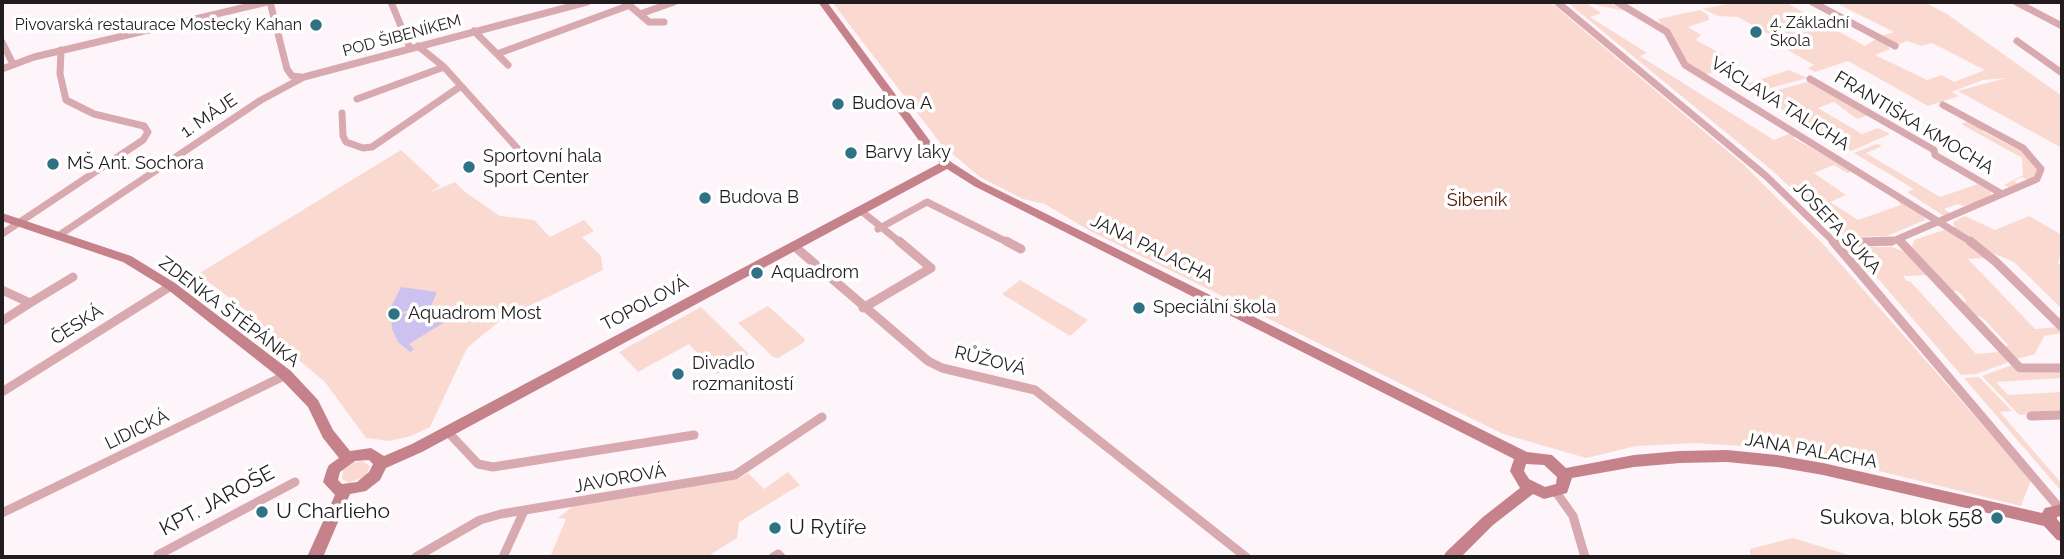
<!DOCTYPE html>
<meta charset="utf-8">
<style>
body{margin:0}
#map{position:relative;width:2064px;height:559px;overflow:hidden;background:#fdf5f9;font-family:Raleway,sans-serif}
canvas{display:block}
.frame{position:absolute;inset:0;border:4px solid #211d1f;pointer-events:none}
</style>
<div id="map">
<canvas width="2064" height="559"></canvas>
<div class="frame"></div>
</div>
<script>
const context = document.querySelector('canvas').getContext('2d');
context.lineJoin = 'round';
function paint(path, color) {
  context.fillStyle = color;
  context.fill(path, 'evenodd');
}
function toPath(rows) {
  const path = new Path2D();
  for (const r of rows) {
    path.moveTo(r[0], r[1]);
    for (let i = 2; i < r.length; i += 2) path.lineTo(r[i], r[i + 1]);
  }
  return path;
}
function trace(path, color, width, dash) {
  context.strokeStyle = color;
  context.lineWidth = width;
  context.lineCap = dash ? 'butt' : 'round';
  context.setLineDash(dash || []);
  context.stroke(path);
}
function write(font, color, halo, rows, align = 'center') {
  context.font = font + ' Raleway,sans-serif';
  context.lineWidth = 7;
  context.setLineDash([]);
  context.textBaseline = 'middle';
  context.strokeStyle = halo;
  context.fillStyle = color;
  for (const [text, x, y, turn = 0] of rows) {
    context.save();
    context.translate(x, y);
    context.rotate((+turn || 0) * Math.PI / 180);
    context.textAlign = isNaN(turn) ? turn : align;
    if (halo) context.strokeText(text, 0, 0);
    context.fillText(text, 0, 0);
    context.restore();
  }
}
paint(toPath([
 [832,2,1550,2,1744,165,1824,245,2031,480,2021,506,1814,455,1769,448,1696,443,1636,446,1586,458,1503,434,1090,231,1045,204,1023,199,980,177,941,144],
 [1567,2,1609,2,1625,11,1587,3,1601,13,1590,17,1647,53,1640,56,1774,140,1791,133,1796,136,1793,138,1853,171,1847,173,1834,165,1814,173,1846,195,1830,202,1858,220,1901,205,1895,197,1923,215,1925,220,1887,236,1851,237,1838,233,1774,172],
 [1736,2,1785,2,1865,46,1878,38,1892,45,1888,47,1890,49,1875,55,1927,80,1942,75,1954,82,1985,70,1932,43,1921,46,1907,41,1899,44,1900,46,1881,36,1894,32,1834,2,1924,2,1947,14,2062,96,2062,148,1958,91,2006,78,1983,80,1951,92,1959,96,1928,106,1848,61,1815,72,1808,68,1814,65,1786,49,1791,47,1738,17,1718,16,1703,9],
 [1700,10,1708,15,1709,20,1688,27,1701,35,1696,40,1723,55,1718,57,1729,67,1704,75,1683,61,1658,19],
 [1789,70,1807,78,1756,92,1743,85],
 [1811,81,1869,115,1857,119,1834,102,1818,108,1862,134,1878,128,1890,134,1851,151,1759,95],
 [1970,121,1983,130,1982,131,2029,155,2038,168,2036,178,2027,180,2022,177,2014,181,2018,184,2011,189,2004,185,2023,175,2022,158,1961,124],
 [1877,144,1882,146,1866,153,1940,197,1978,184,1991,192,1990,198,1975,204,1963,206,1958,204,1944,209,1950,213,1944,216,1907,192,1914,189,1854,153],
 [401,150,440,186,429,193,455,182,465,192,500,216,534,220,550,237,584,220,594,231,582,237,601,256,603,270,501,320,467,348,430,427,411,436,389,441,366,438,325,382,294,356,254,328,261,322,198,274],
 [1965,216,1995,230,2029,216,2062,235,2062,250,2058,263,2062,267,2062,309,2014,262,1985,250,1955,228,1953,222],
 [1944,230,1957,234,1987,258,1968,259,2035,329,2058,327,2062,333,2044,336,2035,354,2013,360,2005,348,2008,345,1983,318,1969,312,1964,302,1967,301,1958,291,1953,291,1911,250,1914,240],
 [1862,247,1892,247,1907,253,1927,275,1903,276,1907,281,1910,281,1976,354,2000,352,2009,362,1976,374,1961,375,1856,253,1858,248],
 [1020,280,1088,320,1070,336,1002,294],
 [768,306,805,339,803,343,778,358,773,357,738,323],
 [701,307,748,353,747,357,717,374,689,344,638,372,619,352],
 [2012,365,2020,373,2062,372,2062,378,1996,382,2008,395,2062,392,2062,412,2019,415,1982,376],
 [1979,377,2012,411,2000,412,2062,484,2062,492,1964,378],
 [362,461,370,466,366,476,349,483,342,479,343,470,352,463],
 [788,472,800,485,739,522,737,538,711,554,712,557,550,557,566,519,558,518,573,506,738,479,748,473,764,489],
 [1793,538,1855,557,1810,555,1810,557,1750,557,1750,549]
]), '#fadad0');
paint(toPath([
 [401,287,437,292,431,306,387,315],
 [440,306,442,314,448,320,409,344,414,349,410,352,398,342,392,329,391,316]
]), '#cbc2ef');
trace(toPath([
 [270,2,287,69,292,76,301,77],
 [391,2,410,48],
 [1557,2,1766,176,1835,243],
 [1617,2,1667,32,1685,65,1973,243],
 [1812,2,1895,46],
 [2016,2,2062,26],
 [628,4,649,22,664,22],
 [640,14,674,2],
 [474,31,508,65],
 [2017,41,2062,73],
 [2,42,13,64],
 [418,46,444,67,527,159],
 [497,54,630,5],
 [2,69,34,57,267,2],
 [1810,79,1934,150,1935,155,2002,194],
 [357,99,444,67],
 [342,113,343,136,346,142,363,148,372,147,461,86],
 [860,210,901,243],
 [878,229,927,202,1009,243],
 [2,234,143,140,148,132,144,126,94,114,66,100,60,74,61,50],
 [58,236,261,100,304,77,587,2],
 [1898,239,1902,243],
 [1835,243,1891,242,2037,179,2041,169,2023,148,1943,105]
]), '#d8a9ae', 7);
trace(toPath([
 [1006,241,1021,249],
 [1833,241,2061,510],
 [1900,241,2020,368,2062,368],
 [1970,241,1996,262,2062,327],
 [1835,243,1892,241],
 [794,246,928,361,942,368,1035,390,1246,557],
 [2,290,30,303,2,321],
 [30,303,73,277],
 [863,308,931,268,899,241],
 [2,392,171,286],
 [2031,416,2062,415],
 [448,432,478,464,493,467,694,435],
 [1556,492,1573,516,1585,557],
 [2,513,286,375],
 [159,557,158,555,295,482],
 [416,557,480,520,501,514,735,475,822,417],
 [503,557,524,511],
 [773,557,778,554,781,557]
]), '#d8a9ae', 9);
paint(toPath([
 [818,2,827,2,933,145,951,162,982,182,1527,452,1552,455,1566,468,1634,455,1680,451,1727,450,1777,455,1823,463,2042,513,2045,508,2062,504,2062,516,2057,517,2057,519,2062,525,2062,541,2057,540,2044,526,1823,475,1777,467,1727,462,1680,463,1634,467,1572,478,1567,493,1544,499,1533,494,1493,525,1461,557,1443,557,1446,552,1483,517,1520,488,1510,471,1514,459,974,186,947,169,422,452,386,468,380,480,366,491,350,494,323,557,307,557,335,495,323,482,327,469,329,465,339,458,323,438,308,407,281,379,167,289,123,262,2,221,2,213,131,256,175,283,291,371,318,400,333,430,350,451,371,448,384,456,412,444,940,163,925,149,818,2],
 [369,460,373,464,369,472,357,482,342,484,338,480,340,472,355,461,369,460],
 [1526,464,1544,465,1557,477,1556,484,1545,487,1529,479,1524,471,1526,464]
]), '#c5828a');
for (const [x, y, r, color] of [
 [316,25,7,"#2f7283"],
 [1756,32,7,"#2f7283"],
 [838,104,7,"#2f7283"],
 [851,153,7,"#2f7283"],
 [53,164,7,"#2f7283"],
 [469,167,7,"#2f7283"],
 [705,198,7,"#2f7283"],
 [757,273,7,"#2f7283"],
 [1139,308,7,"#2f7283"],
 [394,314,7,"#2f7283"],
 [678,374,7,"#2f7283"],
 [262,512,7,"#2f7283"],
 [1997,518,7,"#2f7283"],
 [775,528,7,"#2f7283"]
]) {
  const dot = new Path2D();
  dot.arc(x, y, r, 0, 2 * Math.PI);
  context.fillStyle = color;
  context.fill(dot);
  trace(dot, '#fff', 2.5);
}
write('16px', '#211d1f', '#fff', [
 ["4. Základní",1770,23],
 ["Škola",1770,41],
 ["Pivovarská restaurace Mostecký Kahan",302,25,"right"]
], 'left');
write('16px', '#211d1f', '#fff', [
 ["POD ŠIBENÍKEM",402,36,-15]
]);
write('18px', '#211d1f', '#fff', [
 ["Budova A",852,104],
 ["Barvy laky",865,153],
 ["Sportovní hala",483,157],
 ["Sport Center",483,178],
 ["MŠ Ant. Sochora",67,164],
 ["Budova B",719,198],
 ["Aquadrom",771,273],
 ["Speciální škola",1153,308],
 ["Aquadrom Most",408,314],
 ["Divadlo",692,364],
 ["rozmanitostí",692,385]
], 'left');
write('18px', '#211d1f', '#fff', [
 ["VÁCLAVA TALICHA",1780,104,32],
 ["1. MÁJE",209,116,-34],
 ["FRANTIŠKA KMOCHA",1914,123,31],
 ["JOSEFA SUKA",1837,228,47],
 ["JANA PALACHA",1152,249,26],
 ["TOPOLOVÁ",645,304,-28],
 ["ZDEŇKA ŠTĚPÁNKA",229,312,37],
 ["ČESKÁ",77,325,-33],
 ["RŮŽOVÁ",990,361,14],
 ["LIDICKÁ",137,430,-26],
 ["JANA PALACHA",1811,451,10],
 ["JAVOROVÁ",620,479,-10]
]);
write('18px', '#4e1300', '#fff', [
 ["Šibeník",1477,201]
]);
write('21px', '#211d1f', '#fff', [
 ["KPT. JAROŠE",217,501,-28]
]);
write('21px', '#211d1f', '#fff', [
 ["U Charlieho",276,512],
 ["Sukova, blok 558",1983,518,"right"],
 ["U Rytíře",789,528]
], 'left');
</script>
